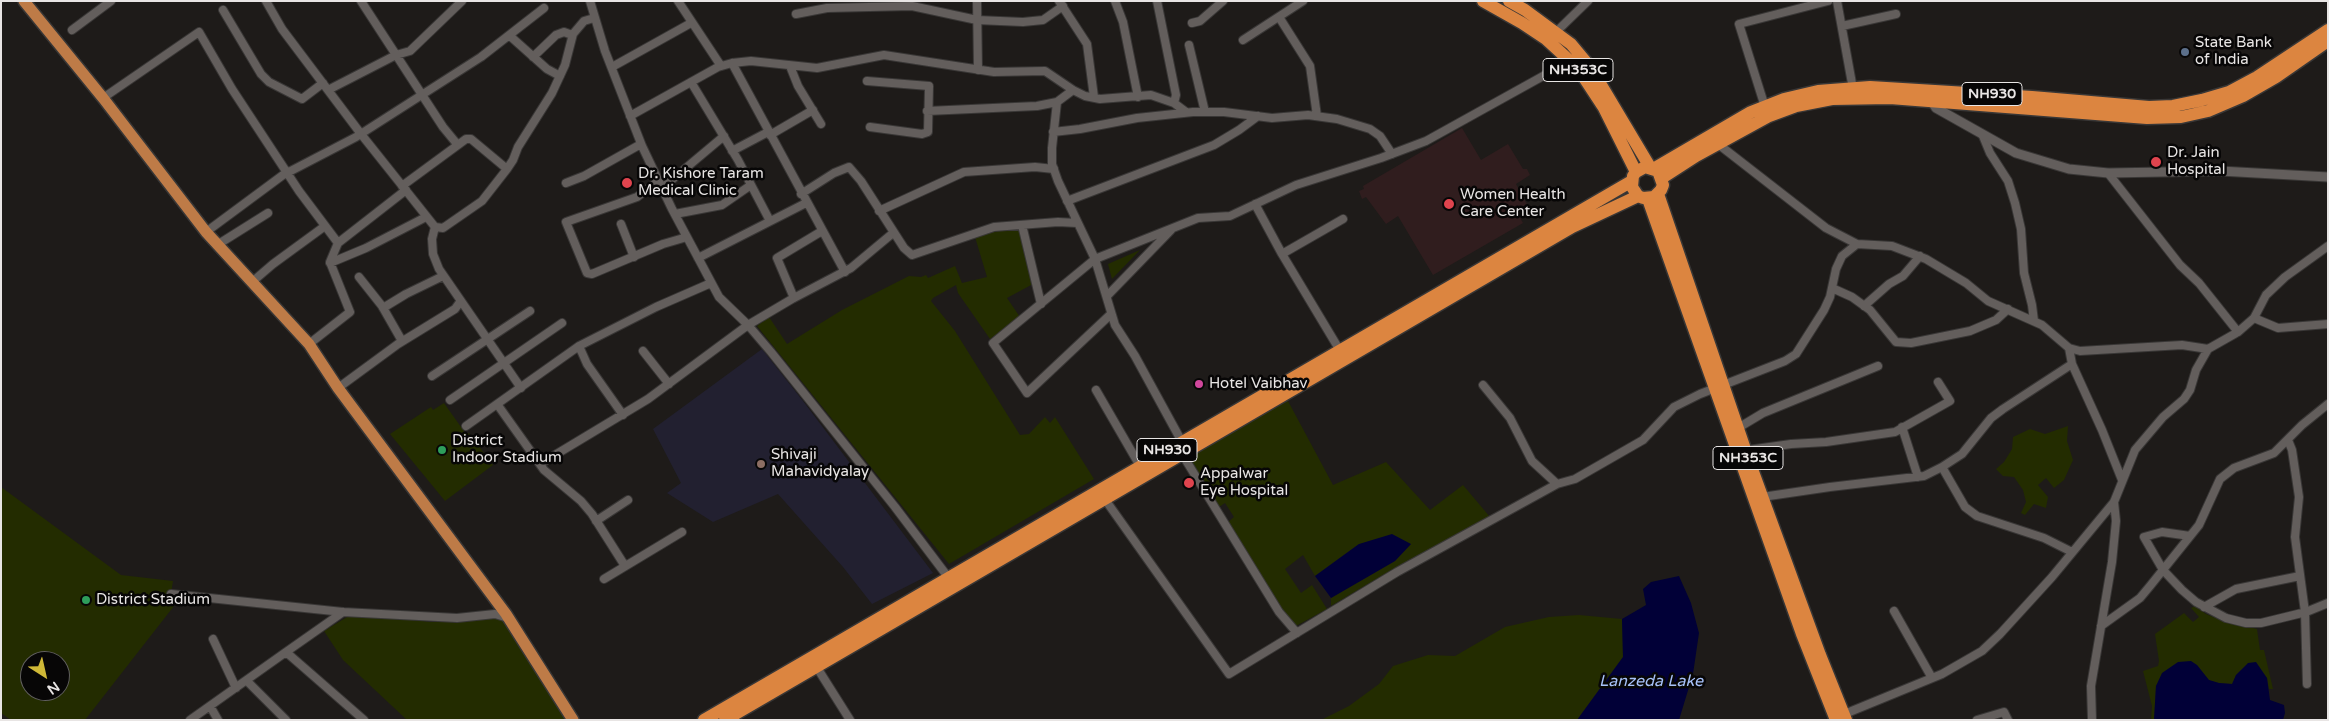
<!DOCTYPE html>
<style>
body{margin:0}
#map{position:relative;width:2329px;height:721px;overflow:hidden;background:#1e1b19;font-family:"Varela Round",sans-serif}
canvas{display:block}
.frame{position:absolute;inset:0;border:2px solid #e8e5e4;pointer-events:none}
.north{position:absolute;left:20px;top:651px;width:50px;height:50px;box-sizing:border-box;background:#070606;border:1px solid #615f5f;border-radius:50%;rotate:145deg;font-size:14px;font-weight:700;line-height:20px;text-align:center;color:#e8e5e4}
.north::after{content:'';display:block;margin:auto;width:18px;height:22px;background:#cfb837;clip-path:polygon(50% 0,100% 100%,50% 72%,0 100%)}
</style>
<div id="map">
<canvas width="2329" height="721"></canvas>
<div class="frame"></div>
<div class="north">N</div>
</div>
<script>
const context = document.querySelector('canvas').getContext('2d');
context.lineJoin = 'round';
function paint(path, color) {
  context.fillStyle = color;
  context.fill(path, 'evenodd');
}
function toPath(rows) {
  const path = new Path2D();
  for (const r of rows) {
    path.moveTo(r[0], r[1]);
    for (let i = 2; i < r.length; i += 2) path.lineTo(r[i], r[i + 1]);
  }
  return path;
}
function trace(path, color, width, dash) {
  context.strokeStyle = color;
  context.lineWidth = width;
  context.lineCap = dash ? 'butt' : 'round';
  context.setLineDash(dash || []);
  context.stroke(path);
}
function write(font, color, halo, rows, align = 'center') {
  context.font = font + ' "Varela Round",sans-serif';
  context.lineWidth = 5;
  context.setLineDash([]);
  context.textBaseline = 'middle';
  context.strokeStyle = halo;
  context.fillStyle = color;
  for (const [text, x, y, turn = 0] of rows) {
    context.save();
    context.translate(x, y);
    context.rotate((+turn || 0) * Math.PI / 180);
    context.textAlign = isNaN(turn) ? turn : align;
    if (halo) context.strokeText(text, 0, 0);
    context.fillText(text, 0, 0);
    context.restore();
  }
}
paint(toPath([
 [762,349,803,401,933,573,872,604,843,567,778,494,713,522,667,493,681,483,653,429]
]), '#222030');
paint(toPath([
 [1462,128,1481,160,1508,144,1523,169,1527,169,1530,175,1516,184,1529,208,1518,214,1523,223,1433,275,1398,216,1386,224,1366,197,1362,199,1359,191,1364,189,1363,186]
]), '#301d1e');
paint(toPath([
 [1020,228,1033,284,1007,298,1020,317,990,339,958,293,956,285,933,298,931,301,955,331,1020,435,1029,434,1045,417,1050,423,1055,417,1094,479,949,564,757,326,769,317,787,344,842,310,909,276,921,277,926,275,928,278,955,266,962,283,987,277,975,237,983,233],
 [1140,250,1112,279,1108,264],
 [1288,401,1333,485,1386,462,1430,510,1463,485,1490,517,1395,568,1331,606,1331,598,1395,561,1411,544,1359,544,1315,576,1303,555,1285,569,1301,593,1312,585,1327,609,1296,626,1282,610,1228,522,1234,517,1225,503,1219,507,1187,453],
 [444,403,466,434,469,433,493,465,445,501,390,434,431,407,433,410],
 [2068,426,2067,441,2073,460,2064,480,2054,488,2046,478,2038,485,2048,497,2046,508,2034,504,2025,515,2021,513,2026,502,2023,490,2014,477,2003,476,1996,469,2004,462,2012,449,2013,437,2030,429,2045,434],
 [1,487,121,575,173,581,169,606,174,606,85,720,11,720,1,713],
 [30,661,60,661,60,691,30,691],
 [2195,606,2206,614,2223,621,2257,629,2260,650,2264,650,2273,689,2269,689,2267,678,2241,670,2236,675,2233,684,2219,683,2208,680,2197,665,2156,685,2154,720,2151,720,2152,706,2143,671,2158,666,2159,661,2155,634,2184,613,2193,622,2199,617,2191,608],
 [352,614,432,622,495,616,505,621,567,720,407,720,343,660,324,631],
 [1579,615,1622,619,1623,657,1577,720,1321,720,1349,706,1379,684,1393,666,1428,655,1455,656,1505,627,1549,617]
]), '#232c00');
paint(toPath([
 [1392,534,1411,544,1395,561,1331,598,1315,576,1359,544],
 [1679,576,1691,603,1699,633,1693,674,1679,720,1577,720,1623,657,1622,619,1646,605,1643,589,1651,582],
 [2191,661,2197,665,2209,680,2219,683,2232,684,2236,675,2248,663,2256,662,2267,678,2270,700,2284,705,2285,713,2283,720,2154,720,2156,686,2162,673,2178,662]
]), '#010037');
const minor = toPath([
 [266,1,282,29,361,134,435,227,443,228,482,201,507,169,513,160,518,147,552,93,565,65,573,34,584,21,594,18],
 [361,1,443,127,457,144],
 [590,1,605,51,642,146,672,209,719,297,748,325,771,352,895,507,951,581],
 [678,1,721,66],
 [977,1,978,70],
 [1059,1,1087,44,1094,97],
 [1115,1,1123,22,1138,97],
 [1157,1,1176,95,1174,103],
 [1837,1,1853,89],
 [223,10,261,74,269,82,302,99,323,83],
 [796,14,827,8,912,6,977,20,1023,22,1043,20,1063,6],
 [1279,17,1310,66,1317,116],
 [1192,23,1200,21,1223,1],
 [1842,26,1896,14],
 [72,30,111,1],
 [1556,32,1588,1],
 [510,36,547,69,560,76],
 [1243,40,1303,1],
 [1189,45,1205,112],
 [533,57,556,35,564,32,572,35],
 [732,63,845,272],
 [790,66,798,86,821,124],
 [612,67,691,23],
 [867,81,929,86,928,132,922,134,870,127],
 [691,82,738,160,770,221],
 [328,90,396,55,410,51,462,1],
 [103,98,199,32,232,89,299,191,338,243],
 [1057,102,1052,148,1052,164,1058,181,1095,259,1115,325,1135,356,1182,442],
 [1766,110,1739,24,1828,1],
 [927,111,1037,106,1057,102,1073,90],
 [630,116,718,67,732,63,751,61,817,68,884,55,994,72,1045,71,1073,90,1085,96,1100,99,1151,95,1174,103,1186,112],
 [1053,132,1080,129,1137,118,1193,112,1224,112,1272,118,1308,115,1337,119,1370,129,1380,136,1392,154],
 [770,135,813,110],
 [1983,136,1990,153,2008,181,2015,203,2021,229,2024,273,2032,305,2034,321],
 [1718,144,1826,228,1857,244,1892,246,1926,259,1966,283,1988,301,2042,325,2069,348,2080,351,2182,345,2208,349],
 [732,151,768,132],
 [2108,173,2180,265,2199,283,2238,332],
 [658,181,637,197,566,222,587,273,592,274,663,244,687,237],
 [566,183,584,176,641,144],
 [402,186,466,139,471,139,507,169],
 [662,188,724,136],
 [801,194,834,173,849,167,861,181,904,248,912,255,994,227,1058,222,1077,223],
 [1067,201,1214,145,1239,130,1258,116],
 [1255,204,1282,254,1339,349],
 [879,211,964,172,1035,167,1054,169],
 [675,214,722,205,751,185],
 [621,224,634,257],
 [1022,225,1041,304],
 [435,227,432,239,433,254,439,269,521,388],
 [206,232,283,175,356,137,481,57,544,8],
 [217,245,268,213],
 [1282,254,1343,219],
 [698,258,806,203],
 [330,263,366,248,426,217],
 [359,277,382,306,402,341],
 [252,282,273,264,325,226],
 [1832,288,1852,297,1870,310,1896,342,1911,343,1970,331,1996,320,2008,309],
 [1107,296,1171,230],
 [794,298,777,258,822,231],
 [1864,306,1889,284,1903,276,1920,256],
 [383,308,406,294,443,276],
 [1111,314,1027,393,993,343,1095,259,1198,218,1230,216,1296,185,1381,158,1426,141,1572,60],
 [2254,318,2278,328,2328,324],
 [309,344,350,312,330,262,338,243,406,190],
 [579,346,587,364,623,415],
 [2069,348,2072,364,2102,430,2122,480],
 [643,351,669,384],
 [432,376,530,311],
 [338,388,398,344,455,309,460,302],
 [1096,390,1140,466],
 [450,400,562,323],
 [497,404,544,470,581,501,592,514,625,566],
 [466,426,579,346,656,307,711,283],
 [1902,427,1918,477],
 [1738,428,1763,413,1878,366],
 [2288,440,2292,450,2299,497,2295,537,2305,612,2307,684],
 [1741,451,1791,444,1826,442,1895,432,1950,401,1938,382],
 [1182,454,1279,612,1297,633],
 [540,464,648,399,748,325,792,299,851,268,893,233],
 [1942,467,1965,507,1977,516,2044,538,2072,552],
 [1557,484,1575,479,1643,440,1674,407,1700,394,1785,361,1796,354,1824,310,1830,297,1836,269,1842,256,1857,244],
 [1762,497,1830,487,1924,476,1942,467,1962,454,1991,418,2003,409,2072,364],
 [1104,498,1229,674,1397,572,1557,484,1532,461,1510,418,1483,385],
 [596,521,628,500],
 [2190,536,2162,532,2144,537,2163,570,2182,590,2196,602,2226,618,2246,623,2261,623,2306,612,2328,603],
 [604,579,682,532],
 [171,594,343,612,457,618,495,614,508,618],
 [2204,607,2236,589,2300,576],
 [1894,611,1932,678],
 [343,612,286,652,364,720],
 [2101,626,2140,598,2150,586,2199,525,2220,479,2234,468,2274,453,2302,425,2328,404],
 [213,639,236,688],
 [816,666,850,720],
 [247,681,286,720],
 [210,706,218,720],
 [1842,715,1942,674,1982,651,2000,634,2052,577,2114,502,2135,450,2163,417,2184,399,2190,390,2196,370,2208,349,2238,332,2254,318,2266,295,2285,277,2328,246],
 [190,720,286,652],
 [1977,720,2004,712,2008,720],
 [2092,720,2091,686,2112,562,2116,521,2114,502]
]);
const tertiary = toPath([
 [1930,99,1936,108,2016,153,2069,169,2108,173,2220,171,2328,177]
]);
const primary = toPath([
 [24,1,103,98,206,232,309,344,338,388,506,614,573,720]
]);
const trunk = toPath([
 [1483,1,1522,23,1546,39,1570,61,1581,73,1604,108,1636,172],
 [1509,1,1525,10,1571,44,1591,68,1650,167],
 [1655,168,1751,112,1784,99,1818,91,1870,87,2032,97,2149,107,2173,106,2202,100,2229,92,2257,77,2328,30],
 [1662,178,1696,156,1769,116,1796,106,1832,99,1890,98,2147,118,2181,117,2208,111,2243,96,2276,77,2328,41],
 [1658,194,1748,458,1820,655,1846,720],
 [1648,199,1802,634,1836,720],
 [704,720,1632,181],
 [725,720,1572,227,1638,196,1643,198,1654,197,1661,190,1663,185,1658,171,1645,167,1636,172,1633,176,1632,187,1638,196]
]);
trace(minor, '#393736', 10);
trace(tertiary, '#393736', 11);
trace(primary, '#393736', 14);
trace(trunk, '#393736', 15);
trace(minor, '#635e5c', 8);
trace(tertiary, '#635e5c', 9);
trace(primary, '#be7b47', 11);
trace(trunk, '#dc8540', 12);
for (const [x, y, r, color] of [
 [2185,52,5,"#5c6f8a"],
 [2156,162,6,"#e0444e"],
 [627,183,6,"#e0444e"],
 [1449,204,6,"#e0444e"],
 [1199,384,5,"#d1479c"],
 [442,450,5,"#2e9e5b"],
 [761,464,5,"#8d6e63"],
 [1189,483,6,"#e0444e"],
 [86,600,5,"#2e9e5b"]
]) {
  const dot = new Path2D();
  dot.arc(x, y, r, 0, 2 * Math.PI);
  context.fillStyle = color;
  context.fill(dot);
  trace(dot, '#070606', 2);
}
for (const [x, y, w] of [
 [1578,70,70],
 [1992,94,60],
 [1167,450,60],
 [1748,458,70]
]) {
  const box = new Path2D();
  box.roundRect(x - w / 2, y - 11.5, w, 23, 4);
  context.fillStyle = '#070606';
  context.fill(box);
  trace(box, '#e8e5e4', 1);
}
write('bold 14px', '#e8e5e4', null, [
 ["NH353C",1578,70],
 ["NH930",1992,94],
 ["NH930",1167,450],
 ["NH353C",1748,458]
]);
write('15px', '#e8e5e4', '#070606', [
 ["State Bank",2195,43],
 ["of India",2195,60],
 ["Dr. Jain",2167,153],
 ["Hospital",2167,170],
 ["Dr. Kishore Taram",638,174],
 ["Medical Clinic",638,191],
 ["Women Health",1460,195],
 ["Care Center",1460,212],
 ["Hotel Vaibhav",1209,384],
 ["District",452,441],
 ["Indoor Stadium",452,458],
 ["Shivaji",771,455],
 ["Mahavidyalay",771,472],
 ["Appalwar",1200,474],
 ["Eye Hospital",1200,491],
 ["District Stadium",96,600]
], 'left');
write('italic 16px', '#a7c1f8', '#070606', [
 ["Lanzeda Lake",1651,682]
]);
</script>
